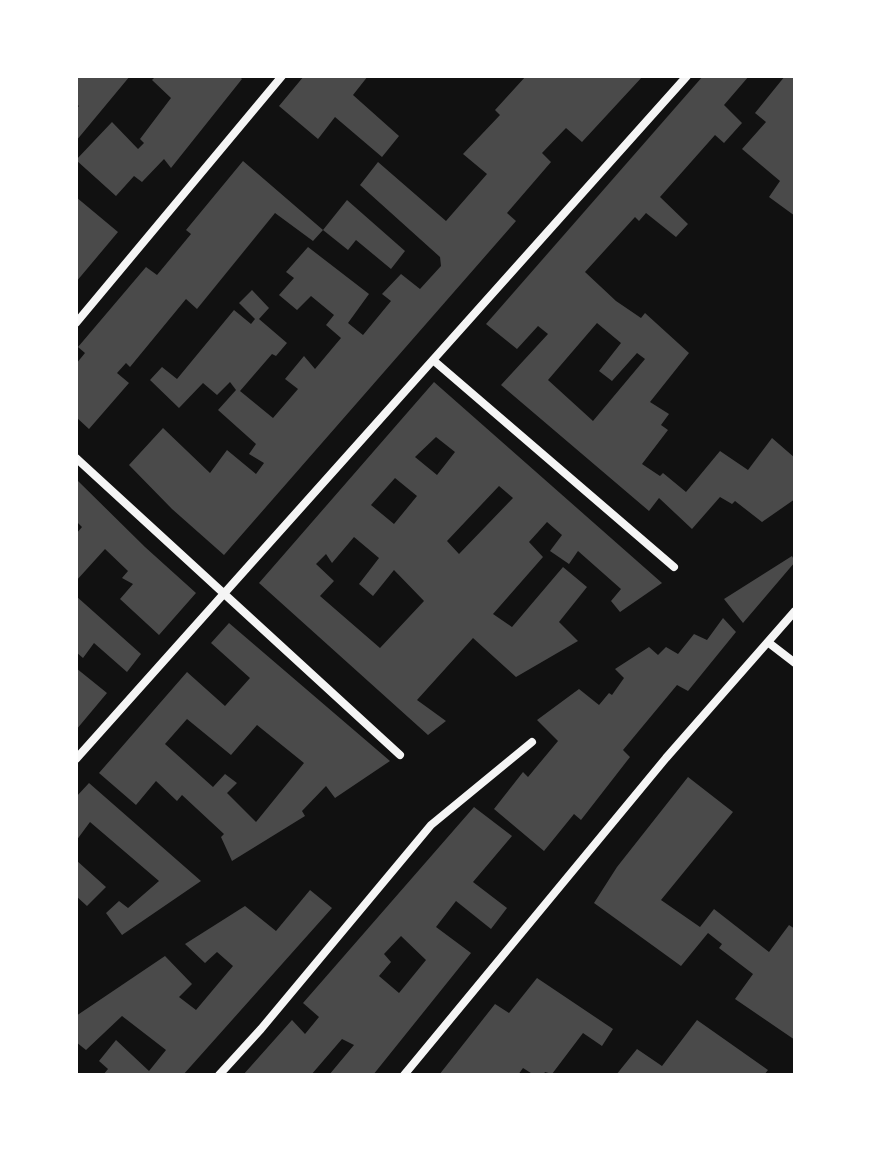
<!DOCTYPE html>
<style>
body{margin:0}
#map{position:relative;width:871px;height:1151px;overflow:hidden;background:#111;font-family:Georgia,serif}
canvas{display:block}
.frame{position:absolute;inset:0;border:78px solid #fff;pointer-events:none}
</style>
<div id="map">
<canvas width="871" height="1151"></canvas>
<div class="frame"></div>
</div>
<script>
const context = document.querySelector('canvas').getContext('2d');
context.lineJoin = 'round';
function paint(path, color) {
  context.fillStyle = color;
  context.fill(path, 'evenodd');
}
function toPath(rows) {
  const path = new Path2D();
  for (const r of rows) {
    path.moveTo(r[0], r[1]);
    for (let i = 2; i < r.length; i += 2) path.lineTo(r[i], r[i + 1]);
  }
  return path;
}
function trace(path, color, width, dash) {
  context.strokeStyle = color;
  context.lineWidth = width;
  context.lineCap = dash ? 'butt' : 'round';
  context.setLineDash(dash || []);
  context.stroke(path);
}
paint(toPath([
 [78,76,130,76,76,141,76,109,79,106,76,104],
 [156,76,239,76,242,79,171,168,164,159,142,182,134,176,116,196,76,160,112,122,138,149,144,143,140,139,171,98,152,80],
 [304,76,368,76,353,95,399,136,382,157,335,117,318,139,279,106],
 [526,76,643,76,582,142,566,128,542,153,551,162,507,213,516,221,224,555,172,509,129,465,163,428,210,473,227,450,256,474,264,463,249,454,256,444,218,410,236,390,230,382,217,395,203,383,179,408,150,380,162,367,177,379,234,310,251,324,255,319,239,303,252,290,269,308,259,319,287,343,276,356,272,354,240,391,273,418,298,389,285,379,304,356,315,369,341,338,326,325,334,315,311,296,297,310,279,295,294,278,286,272,308,247,369,294,348,323,363,335,391,301,382,294,401,274,420,289,441,266,440,257,360,185,378,162,446,221,487,174,463,154,500,115,495,110],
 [703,76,749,76,724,105,742,123,724,143,715,135,660,197,688,224,676,237,646,213,639,221,635,217,585,272,616,301,641,318,645,313,689,353,650,402,669,414,661,425,668,430,642,464,660,476,663,473,686,492,720,451,748,470,772,438,795,458,795,499,762,522,735,501,732,504,720,497,692,529,659,498,649,511,501,385,548,334,538,326,517,349,486,324],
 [597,323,621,343,599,371,612,381,637,353,645,359,593,421,548,380],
 [785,76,795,76,795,216,769,197,780,181,742,149,766,122,755,113],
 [243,161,323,230,313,241,275,213,197,309,186,299,130,367,126,363,117,373,129,383,89,429,76,417,76,364,85,353,78,347,146,267,157,275,191,234,186,230],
 [76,197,118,232,76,282],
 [347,200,405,251,391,269,356,240,348,250,323,230],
 [434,382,662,583,620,612,611,601,621,589,578,551,569,564,550,551,562,535,547,522,529,542,543,557,493,614,512,627,563,567,587,587,559,622,578,641,516,677,473,638,417,700,446,721,428,735,259,583],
 [436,437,455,452,437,475,415,457],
 [395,478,417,496,394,524,371,505],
 [499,486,513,498,459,554,447,541],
 [354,537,379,558,359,584,373,596,394,570,424,601,380,648,320,596,334,581,316,564,326,554,332,563],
 [76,479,145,547,196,593,159,635,120,599,133,584,122,578,128,571,105,549,76,581,76,534,82,527,76,521],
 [792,556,795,562,743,623,724,599],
 [76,596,141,654,127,672,94,643,83,658,76,652],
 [723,618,736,632,688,691,677,685,623,750,630,757,581,820,574,814,544,851,494,809,523,772,528,777,558,741,537,720,579,689,599,705,609,693,612,695,624,678,615,669,649,647,658,655,666,647,678,654,694,634,707,640],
 [229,623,390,761,335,798,326,786,302,811,305,816,232,861,221,837,224,834,182,795,177,801,156,781,136,805,99,773,187,672,225,706,250,678,211,643],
 [187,719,231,755,257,725,304,763,256,822,227,793,237,783,225,774,213,787,165,744],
 [76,668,107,693,76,730],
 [688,777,733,812,661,900,700,927,714,909,769,952,789,925,795,929,795,1040,735,999,753,974,719,948,722,944,708,933,681,966,594,903,617,867],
 [89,783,201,881,122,935,106,913,119,901,128,908,159,881,90,822,76,841,76,797],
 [474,807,512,836,473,882,507,908,491,929,456,901,436,927,471,953,373,1075,329,1075,354,1045,342,1039,311,1075,243,1075,292,1020,305,1034,319,1017,303,1003],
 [401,936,426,960,399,993,379,976,391,962,384,954],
 [76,860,106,887,87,906,76,896],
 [310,890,332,908,183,1075,103,1075,108,1069,99,1061,116,1040,149,1071,166,1050,122,1016,86,1050,76,1042,76,1016,165,956,192,984,179,997,196,1010,233,966,217,952,205,963,185,944,245,906,276,931],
 [537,978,613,1029,602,1046,583,1033,552,1074,545,1072,543,1075,534,1075,523,1068,518,1075,439,1075,495,1004,509,1013],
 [697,1020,768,1070,764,1075,616,1075,637,1049,662,1066]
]), '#4a4a4a');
trace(toPath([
 [76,323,282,76],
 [433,360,674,567],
 [76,458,400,755],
 [769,643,795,663],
 [76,759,687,76],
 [219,1075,261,1029,431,825,532,742],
 [404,1075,666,758,795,611]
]), '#f5f5f5', 8);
</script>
